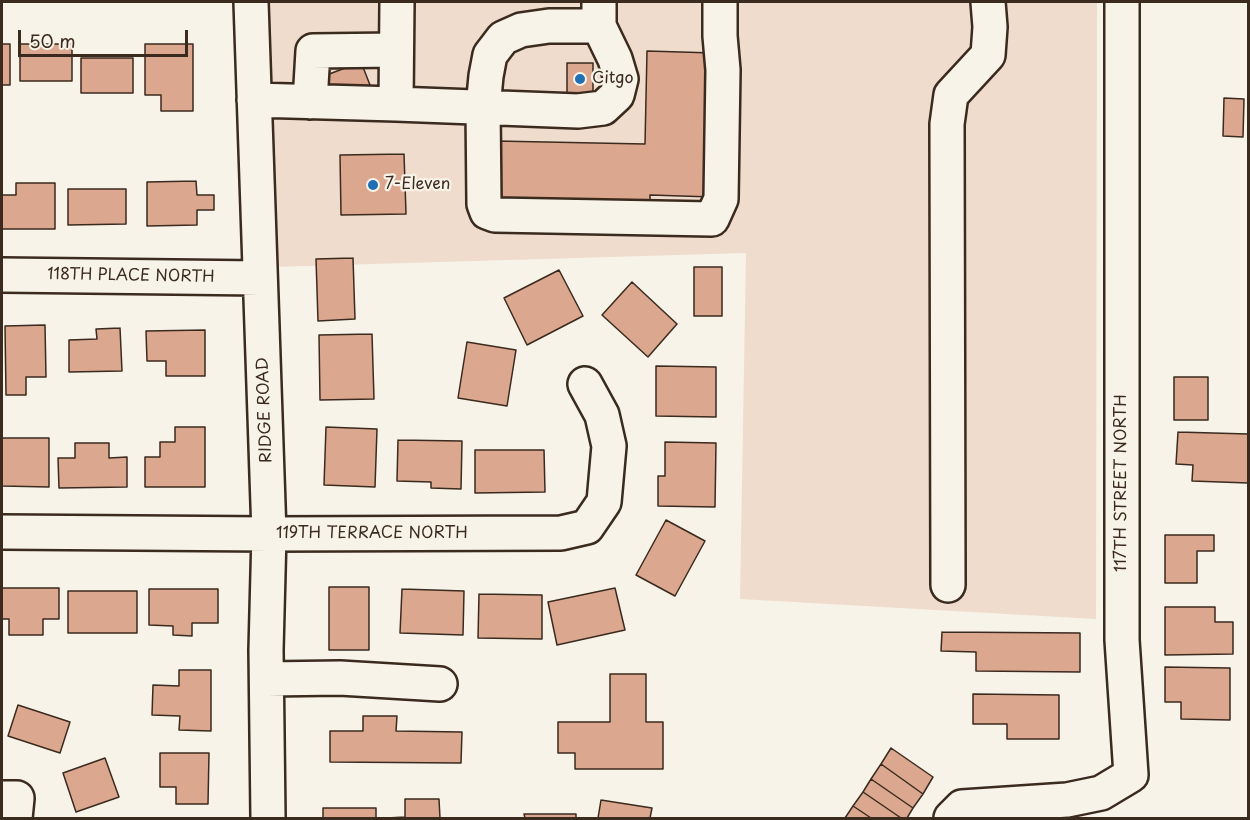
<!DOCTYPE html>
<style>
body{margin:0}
#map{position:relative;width:1250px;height:820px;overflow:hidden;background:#f7f3e8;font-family:"Playpen Sans",sans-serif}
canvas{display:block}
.frame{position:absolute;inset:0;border:3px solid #3b2a1e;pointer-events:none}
.scale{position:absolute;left:18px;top:30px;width:170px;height:27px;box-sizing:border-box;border:3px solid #3b2a1e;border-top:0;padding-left:8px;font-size:18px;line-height:21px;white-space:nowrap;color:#3b2a1e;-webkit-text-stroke:4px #f7f3e8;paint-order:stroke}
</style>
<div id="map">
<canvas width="1250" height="820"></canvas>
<div class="frame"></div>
<div class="scale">50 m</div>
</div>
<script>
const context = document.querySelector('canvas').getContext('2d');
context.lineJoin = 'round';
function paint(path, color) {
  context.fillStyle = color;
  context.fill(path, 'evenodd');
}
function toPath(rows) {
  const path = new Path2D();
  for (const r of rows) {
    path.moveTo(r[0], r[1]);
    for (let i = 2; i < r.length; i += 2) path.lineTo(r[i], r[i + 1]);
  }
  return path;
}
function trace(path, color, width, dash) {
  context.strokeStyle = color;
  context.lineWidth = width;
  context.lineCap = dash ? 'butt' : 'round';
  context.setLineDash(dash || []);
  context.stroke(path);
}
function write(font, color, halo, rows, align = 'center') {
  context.font = font + ' "Playpen Sans",sans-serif';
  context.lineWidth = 4.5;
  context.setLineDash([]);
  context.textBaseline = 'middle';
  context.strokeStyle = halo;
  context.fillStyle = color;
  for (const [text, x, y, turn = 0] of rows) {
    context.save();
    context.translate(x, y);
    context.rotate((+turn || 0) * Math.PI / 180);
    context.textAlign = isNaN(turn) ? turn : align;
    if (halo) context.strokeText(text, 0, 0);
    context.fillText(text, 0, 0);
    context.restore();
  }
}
paint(toPath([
 [263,2,769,3,1097,2,1096,619,740,599,746,253,272,267]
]), '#efdccd');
const building = toPath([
 [2,44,10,44,10,85,2,85,2,44],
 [20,44,72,44,72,81,20,81,20,44],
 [145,44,193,44,193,111,161,111,161,95,145,95,145,44],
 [647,51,714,53,712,197,650,195,650,204,494,202,496,141,645,144,647,51],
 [81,58,133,58,133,93,81,93,81,58],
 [361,62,370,85,333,99,324,76,361,62],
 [567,63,593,63,593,95,567,95,567,63],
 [1224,98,1244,99,1243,137,1223,136,1224,98],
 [404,154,406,214,341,215,340,155,404,154],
 [196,181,197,195,214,195,214,210,197,210,197,225,147,226,147,182,196,181],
 [16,183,55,183,55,229,2,229,2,195,16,195,16,183],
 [68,189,126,189,126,224,68,225,68,189],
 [353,258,355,319,318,321,316,259,353,258],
 [694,267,722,267,722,316,694,316,694,267],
 [559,270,583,316,527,345,504,298,559,270],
 [632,282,677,324,648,357,602,315,632,282],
 [45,325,46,377,26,377,26,395,6,395,5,326,45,325],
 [120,328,122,371,69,372,69,340,97,339,96,329,120,328],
 [205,330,205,376,166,376,166,361,147,361,146,331,205,330],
 [372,334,374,399,320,400,319,335,372,334],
 [467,342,516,350,507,406,458,398,467,342],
 [656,366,716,367,716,417,656,416,656,366],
 [1174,377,1208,377,1208,420,1174,420,1174,377],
 [175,427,205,427,205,487,145,487,145,457,160,457,160,442,175,442,175,427],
 [326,427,377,429,375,487,324,485,326,427],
 [1178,432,1248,434,1248,483,1192,481,1193,465,1176,464,1178,432],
 [2,438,49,438,49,487,2,486,2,438],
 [398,440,462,441,461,489,431,488,431,482,397,481,398,440],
 [665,442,716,443,715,507,658,506,658,476,665,476,665,442],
 [75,443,109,443,109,458,127,457,127,487,59,488,58,458,75,458,75,443],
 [475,450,544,450,545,492,475,493,475,450],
 [666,520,705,541,675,596,636,575,666,520],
 [1165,535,1214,535,1214,551,1197,551,1197,583,1165,583,1165,535],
 [329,587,369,587,369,650,329,650,329,587],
 [2,588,59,588,59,619,43,619,43,635,9,635,9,619,2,619,2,588],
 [615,588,625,630,557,645,548,602,615,588],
 [149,589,218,589,218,623,192,623,192,636,173,635,173,626,149,625,149,589],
 [402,589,464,591,463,635,400,633,402,589],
 [68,591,137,591,137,633,68,633,68,591],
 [479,594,542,595,542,639,478,638,479,594],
 [1165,607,1215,607,1215,622,1233,622,1233,654,1165,655,1165,607],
 [942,632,1080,633,1080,672,976,671,976,652,941,651,942,632],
 [1165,667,1230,668,1230,720,1181,719,1181,702,1165,702,1165,667],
 [179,670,211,670,211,731,179,730,180,716,152,715,153,685,179,686,179,670],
 [610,674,646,674,646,722,663,722,663,769,575,769,575,753,558,753,558,722,610,722,610,674],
 [973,694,1059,695,1059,739,1007,739,1007,724,973,724,973,694],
 [18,705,70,722,60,753,8,736,18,705],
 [363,716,397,716,396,731,462,732,461,763,330,762,330,731,363,731,363,716],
 [891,748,933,777,923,794,881,764,891,748],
 [160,753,209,753,208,804,176,804,176,787,160,787,160,753],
 [105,758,119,797,76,812,63,773,105,758],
 [881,764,923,794,913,808,871,779,881,764],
 [871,779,913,808,907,818,901,818,863,792,871,779],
 [863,792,901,818,871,818,853,806,863,792],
 [405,799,439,799,440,818,387,818,405,817,405,799],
 [601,800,652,808,650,818,598,818,601,800],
 [853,806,871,818,845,818,853,806],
 [323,808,376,808,376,818,323,818,323,808],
 [524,814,576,814,576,818,525,818,524,814]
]);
paint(building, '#dba78f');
trace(building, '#3b2a1e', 1.5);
const minor = toPath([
 [251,2,269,534,266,650,268,818],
 [599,2,599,26,549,26,521,30,503,38,490,55,486,76,483,108,484,204,487,212,495,215,712,219,721,199,723,70,720,36,720,2],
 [254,100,396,104,397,2],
 [310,102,313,51,396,50],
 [396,104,578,111,603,108,617,95,621,79,615,59,599,26],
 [2,275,260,278],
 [2,532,269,534,561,533,587,527,604,502,609,446,602,415,585,384],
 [948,585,947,124,951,95,988,55,990,27,988,2],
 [267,679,340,678,440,684],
 [2,798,17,798,15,818],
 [951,818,962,807,1067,800,1101,793,1131,775,1122,640,1122,2]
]);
trace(minor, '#3b2a1e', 38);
trace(minor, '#f7f3e8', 33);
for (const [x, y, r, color] of [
 [580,79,6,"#1f6fb2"],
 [373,185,6,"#1f6fb2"]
]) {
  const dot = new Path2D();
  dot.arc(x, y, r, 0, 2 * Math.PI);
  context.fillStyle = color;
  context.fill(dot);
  trace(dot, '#f7f3e8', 2);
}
write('16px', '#3b2a1e', '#f7f3e8', [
 ["Citgo",592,79],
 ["7-Eleven",385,185]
], 'left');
write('16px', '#3b2a1e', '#f7f3e8', [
 ["118TH PLACE NORTH",131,276,1],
 ["RIDGE ROAD",265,410,-92],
 ["117TH STREET NORTH",1122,483,-90],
 ["119TH TERRACE NORTH",372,534]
]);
</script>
